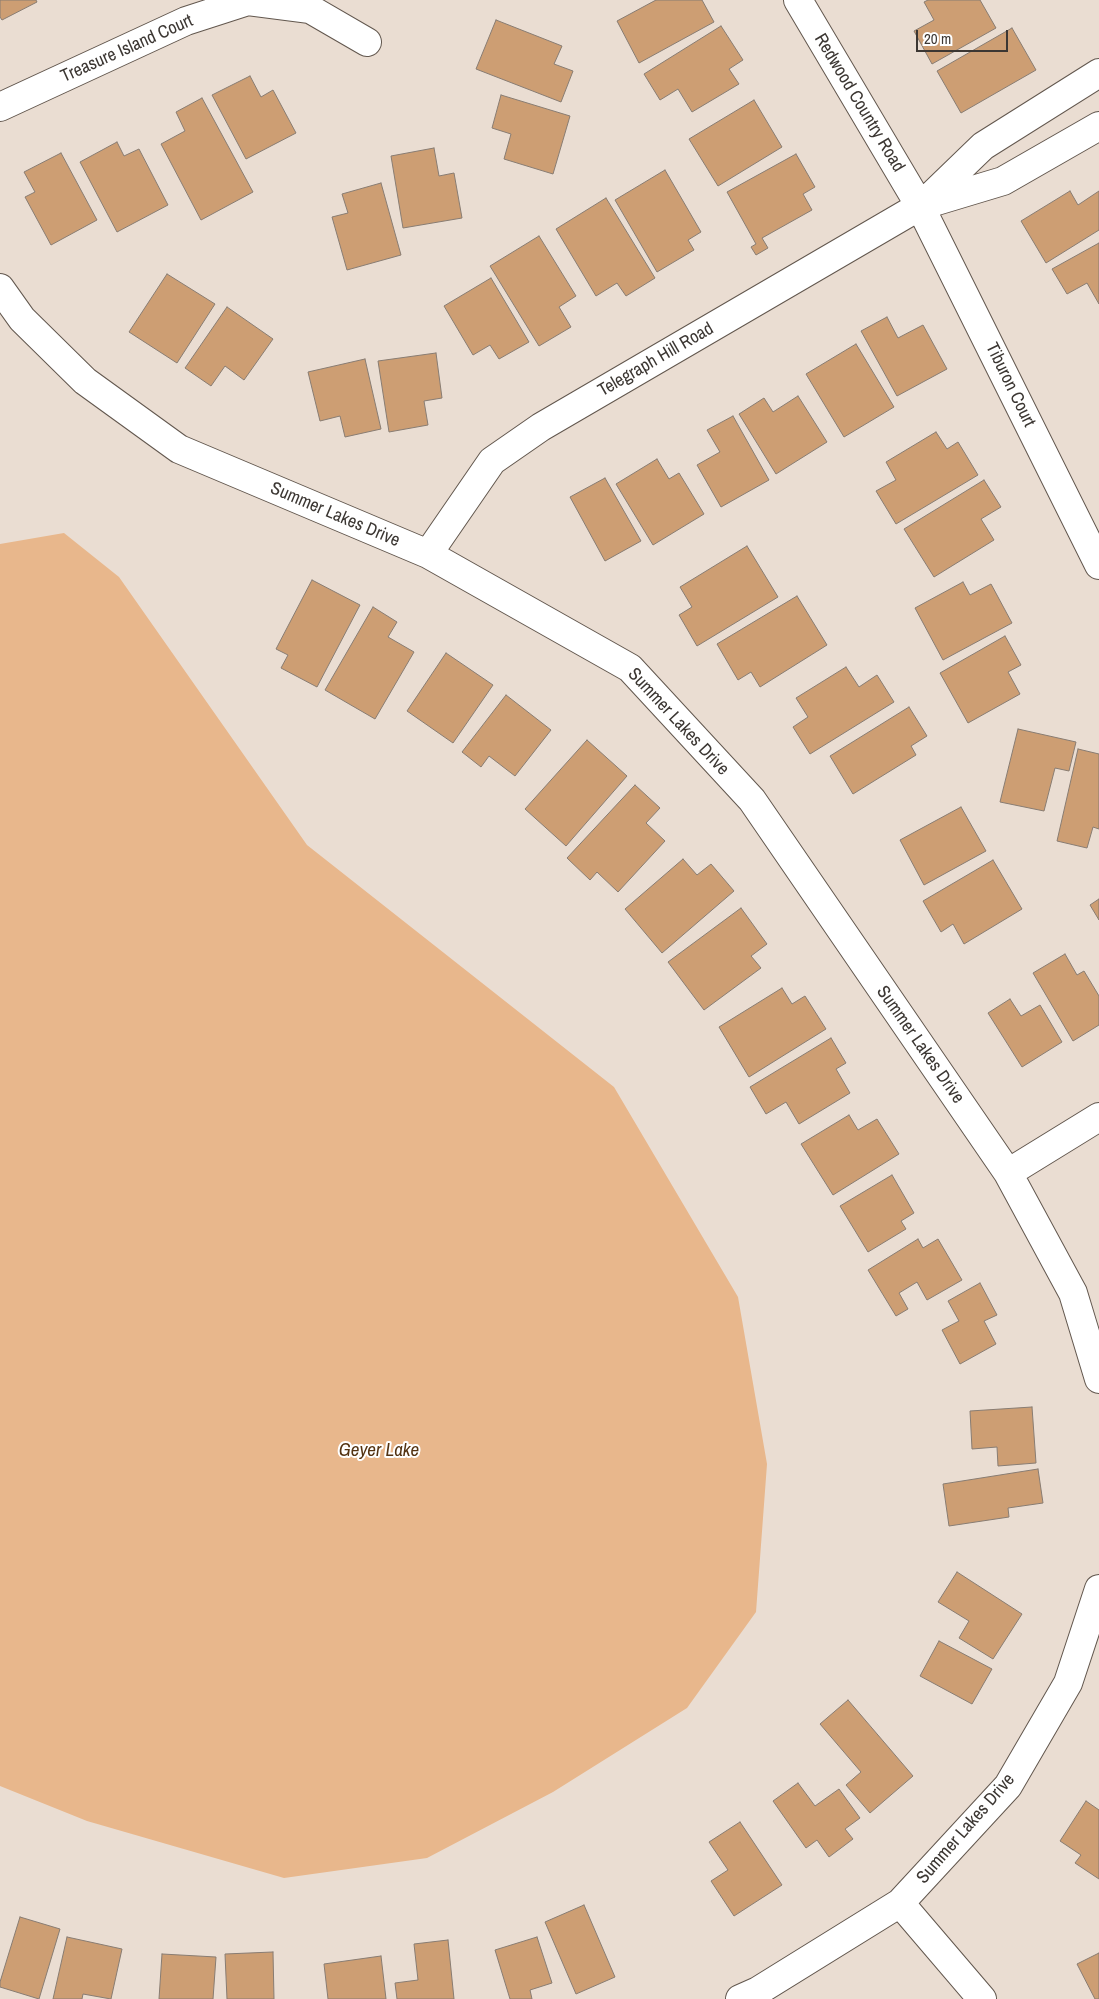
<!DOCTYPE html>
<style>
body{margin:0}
#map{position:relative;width:1099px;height:1999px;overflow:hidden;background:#eaddd2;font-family:"Archivo Narrow",sans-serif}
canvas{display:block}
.scale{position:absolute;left:916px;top:30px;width:92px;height:22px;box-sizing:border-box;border:2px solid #3c3733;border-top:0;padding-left:6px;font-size:15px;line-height:18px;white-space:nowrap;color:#3c3733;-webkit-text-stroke:4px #fff;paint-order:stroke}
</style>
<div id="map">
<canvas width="1099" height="1999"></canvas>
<div class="scale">20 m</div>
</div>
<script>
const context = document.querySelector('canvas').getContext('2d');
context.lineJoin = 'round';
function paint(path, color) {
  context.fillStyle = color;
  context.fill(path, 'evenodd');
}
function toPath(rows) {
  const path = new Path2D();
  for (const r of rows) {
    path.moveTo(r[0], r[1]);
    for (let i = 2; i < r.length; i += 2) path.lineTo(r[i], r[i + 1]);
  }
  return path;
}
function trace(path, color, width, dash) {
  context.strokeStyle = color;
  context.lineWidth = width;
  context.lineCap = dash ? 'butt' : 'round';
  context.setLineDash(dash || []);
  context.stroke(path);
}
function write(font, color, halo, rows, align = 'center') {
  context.font = font + ' "Archivo Narrow",sans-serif';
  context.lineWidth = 4;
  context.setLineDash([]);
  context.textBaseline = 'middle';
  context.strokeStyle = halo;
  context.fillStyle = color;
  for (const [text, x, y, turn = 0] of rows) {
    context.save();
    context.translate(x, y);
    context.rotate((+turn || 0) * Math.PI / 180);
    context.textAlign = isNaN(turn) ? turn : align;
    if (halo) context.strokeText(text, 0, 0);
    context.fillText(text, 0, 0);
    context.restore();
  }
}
paint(toPath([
 [64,533,119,577,307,845,614,1087,738,1297,767,1464,756,1612,687,1708,553,1792,427,1858,284,1878,87,1821,0,1786,0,544]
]), '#e8b78c');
const building = toPath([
 [0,0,36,0,37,2,2,20,0,17,0,0],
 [656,0,702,0,714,22,639,63,617,21,656,0],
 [928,0,980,0,996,28,932,64,914,31,934,20,924,2,928,0],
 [496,20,562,46,554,64,573,71,561,102,476,69,496,20],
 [721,26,743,60,729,69,739,84,692,112,678,89,660,100,644,74,721,26],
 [1012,28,1036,70,961,113,937,71,1012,28],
 [250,76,261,97,273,90,296,133,246,159,212,95,250,76],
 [501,95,570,116,553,174,504,159,511,134,492,128,501,95],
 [202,98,253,192,201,220,161,144,185,131,176,112,202,98],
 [754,100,782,147,718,186,689,139,754,100],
 [117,142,124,156,139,149,168,205,117,232,80,162,117,142],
 [434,148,439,176,454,173,462,218,403,228,391,156,434,148],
 [61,153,97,220,51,245,25,197,35,192,24,172,61,153],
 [796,154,815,187,803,194,812,210,762,238,768,248,756,255,751,247,756,244,727,192,796,154],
 [665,170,701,232,688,240,694,250,657,272,615,200,665,170],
 [381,183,401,255,347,270,332,217,348,213,342,194,381,183],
 [1070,191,1078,205,1099,191,1099,230,1046,263,1021,221,1070,191],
 [606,198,655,278,626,296,617,283,596,296,556,229,606,198],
 [539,236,576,296,559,307,571,327,539,346,490,266,539,236],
 [1099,243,1099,304,1087,283,1067,294,1052,269,1099,243],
 [167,274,215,304,177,363,129,332,167,274],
 [491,278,529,342,499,359,490,345,473,355,444,306,491,278],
 [227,307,273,339,244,380,225,366,211,386,185,368,227,307],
 [887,317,898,338,923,325,947,369,897,396,861,331,887,317],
 [856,344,894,407,844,437,806,374,856,344],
 [436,353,442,398,424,401,428,425,389,432,378,361,436,353],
 [365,359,381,429,345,437,340,416,320,421,308,372,365,359],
 [798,396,827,442,776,474,739,414,764,398,773,412,798,396],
 [733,416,769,480,721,507,697,465,720,452,707,430,733,416],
 [936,432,947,449,958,442,978,475,896,524,876,491,896,480,886,462,936,432],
 [657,459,669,479,679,473,704,514,653,545,616,484,657,459],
 [605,478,641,541,605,561,570,497,605,478],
 [984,480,1001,507,981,519,994,540,934,577,904,529,984,480],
 [747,546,778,597,697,646,679,615,692,607,680,587,747,546],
 [312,580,360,605,317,687,281,668,288,655,276,649,312,580],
 [963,582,970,595,991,584,1012,623,943,660,915,608,963,582],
 [797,596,827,645,760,687,751,672,738,680,717,644,797,596],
 [373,607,397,622,388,637,414,652,375,719,325,690,373,607],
 [1005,636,1021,665,1008,672,1020,694,968,723,940,673,1005,636],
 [446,653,493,685,453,743,407,711,446,653],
 [846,667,859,687,877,675,894,702,810,754,793,727,808,717,796,698,846,667],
 [506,695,551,730,515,776,489,756,481,767,462,752,506,695],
 [909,707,927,736,911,746,916,755,853,794,830,756,909,707],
 [1018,729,1076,742,1069,771,1055,768,1044,811,1000,802,1018,729],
 [587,740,627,776,566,846,525,809,587,740],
 [1078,749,1099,754,1099,829,1093,827,1087,848,1057,841,1078,749],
 [635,785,660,808,646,823,665,841,618,892,597,872,590,880,567,858,635,785],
 [961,807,986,851,924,885,900,840,961,807],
 [683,859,697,875,711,864,734,891,662,953,625,909,683,859],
 [993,860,1022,909,964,944,953,924,941,932,923,901,993,860],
 [1099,899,1099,920,1090,905,1099,899],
 [741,908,767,944,751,956,761,968,704,1010,668,962,741,908],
 [1065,954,1077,975,1084,971,1099,996,1099,1025,1073,1041,1033,973,1065,954],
 [782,988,792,1004,805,996,826,1029,749,1077,719,1027,782,988],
 [1010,999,1021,1016,1040,1005,1062,1042,1022,1067,988,1013,1010,999],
 [831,1038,846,1063,836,1069,850,1093,799,1124,786,1102,766,1114,750,1087,831,1038],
 [849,1115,858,1130,877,1119,899,1154,833,1195,801,1144,849,1115],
 [892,1175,914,1213,901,1221,906,1229,868,1252,840,1206,892,1175],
 [918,1239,923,1248,938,1239,962,1280,927,1300,917,1282,899,1293,908,1309,896,1316,868,1270,918,1239],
 [980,1283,997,1315,984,1321,996,1344,960,1364,942,1330,959,1321,948,1301,980,1283],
 [1032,1407,1036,1463,998,1466,997,1447,972,1449,970,1411,1032,1407],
 [1038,1469,1043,1503,1008,1508,1009,1517,949,1526,943,1484,1038,1469],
 [957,1572,1022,1614,993,1659,959,1638,969,1621,938,1602,957,1572],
 [939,1641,992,1669,972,1704,920,1676,939,1641],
 [848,1700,913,1776,870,1813,846,1785,861,1772,820,1724,848,1700],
 [798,1783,815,1806,839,1789,860,1818,845,1829,853,1839,829,1857,817,1840,806,1848,773,1801,798,1783],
 [1086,1801,1099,1810,1099,1879,1075,1863,1081,1855,1060,1841,1086,1801],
 [740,1822,782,1885,734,1916,711,1881,728,1870,709,1842,740,1822],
 [584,1905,615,1977,576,1994,545,1922,584,1905],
 [20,1917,60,1929,39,1999,0,1987,0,1982,20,1917],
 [67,1937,122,1949,111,1999,83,1994,82,1999,53,1999,67,1937],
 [537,1937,552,1983,530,1990,532,1999,510,1999,495,1950,537,1937],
 [448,1940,454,1999,397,1999,395,1983,418,1980,414,1944,448,1940],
 [273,1952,274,1999,227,1999,225,1954,273,1952],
 [1099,1953,1099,1999,1095,1999,1077,1964,1099,1953],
 [162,1954,216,1957,213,1999,159,1999,162,1954],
 [381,1956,386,1999,328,1999,324,1964,381,1956]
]);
paint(building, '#cd9e73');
trace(building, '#887c72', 1);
const minor = toPath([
 [798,0,920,206,1099,565],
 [0,107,186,21,248,1,310,9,367,42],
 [925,202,983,146,1099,73],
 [0,288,22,319,85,381,179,449,428,554,630,668,752,800,1008,1173,1073,1293,1099,1379],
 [428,554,492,461,541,427,920,206,1003,181,1099,126],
 [1008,1173,1099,1117],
 [900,1903,982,1999],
 [740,1999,758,1991,900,1903,1008,1786,1068,1683,1099,1589]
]);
trace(minor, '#62574e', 30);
trace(minor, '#fff', 28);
write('18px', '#3c3733', '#fff', [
 ["Treasure Island Court",127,49,-24],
 ["Redwood Country Road",859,103,59],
 ["Telegraph Hill Road",656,360,-30],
 ["Tiburon Court",1010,385,64],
 ["Summer Lakes Drive",335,515,23],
 ["Summer Lakes Drive",678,722,47],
 ["Summer Lakes Drive",920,1045,55],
 ["Summer Lakes Drive",966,1829,-49]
]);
write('italic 19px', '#543312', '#fff', [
 ["Geyer Lake",379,1451]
]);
</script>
